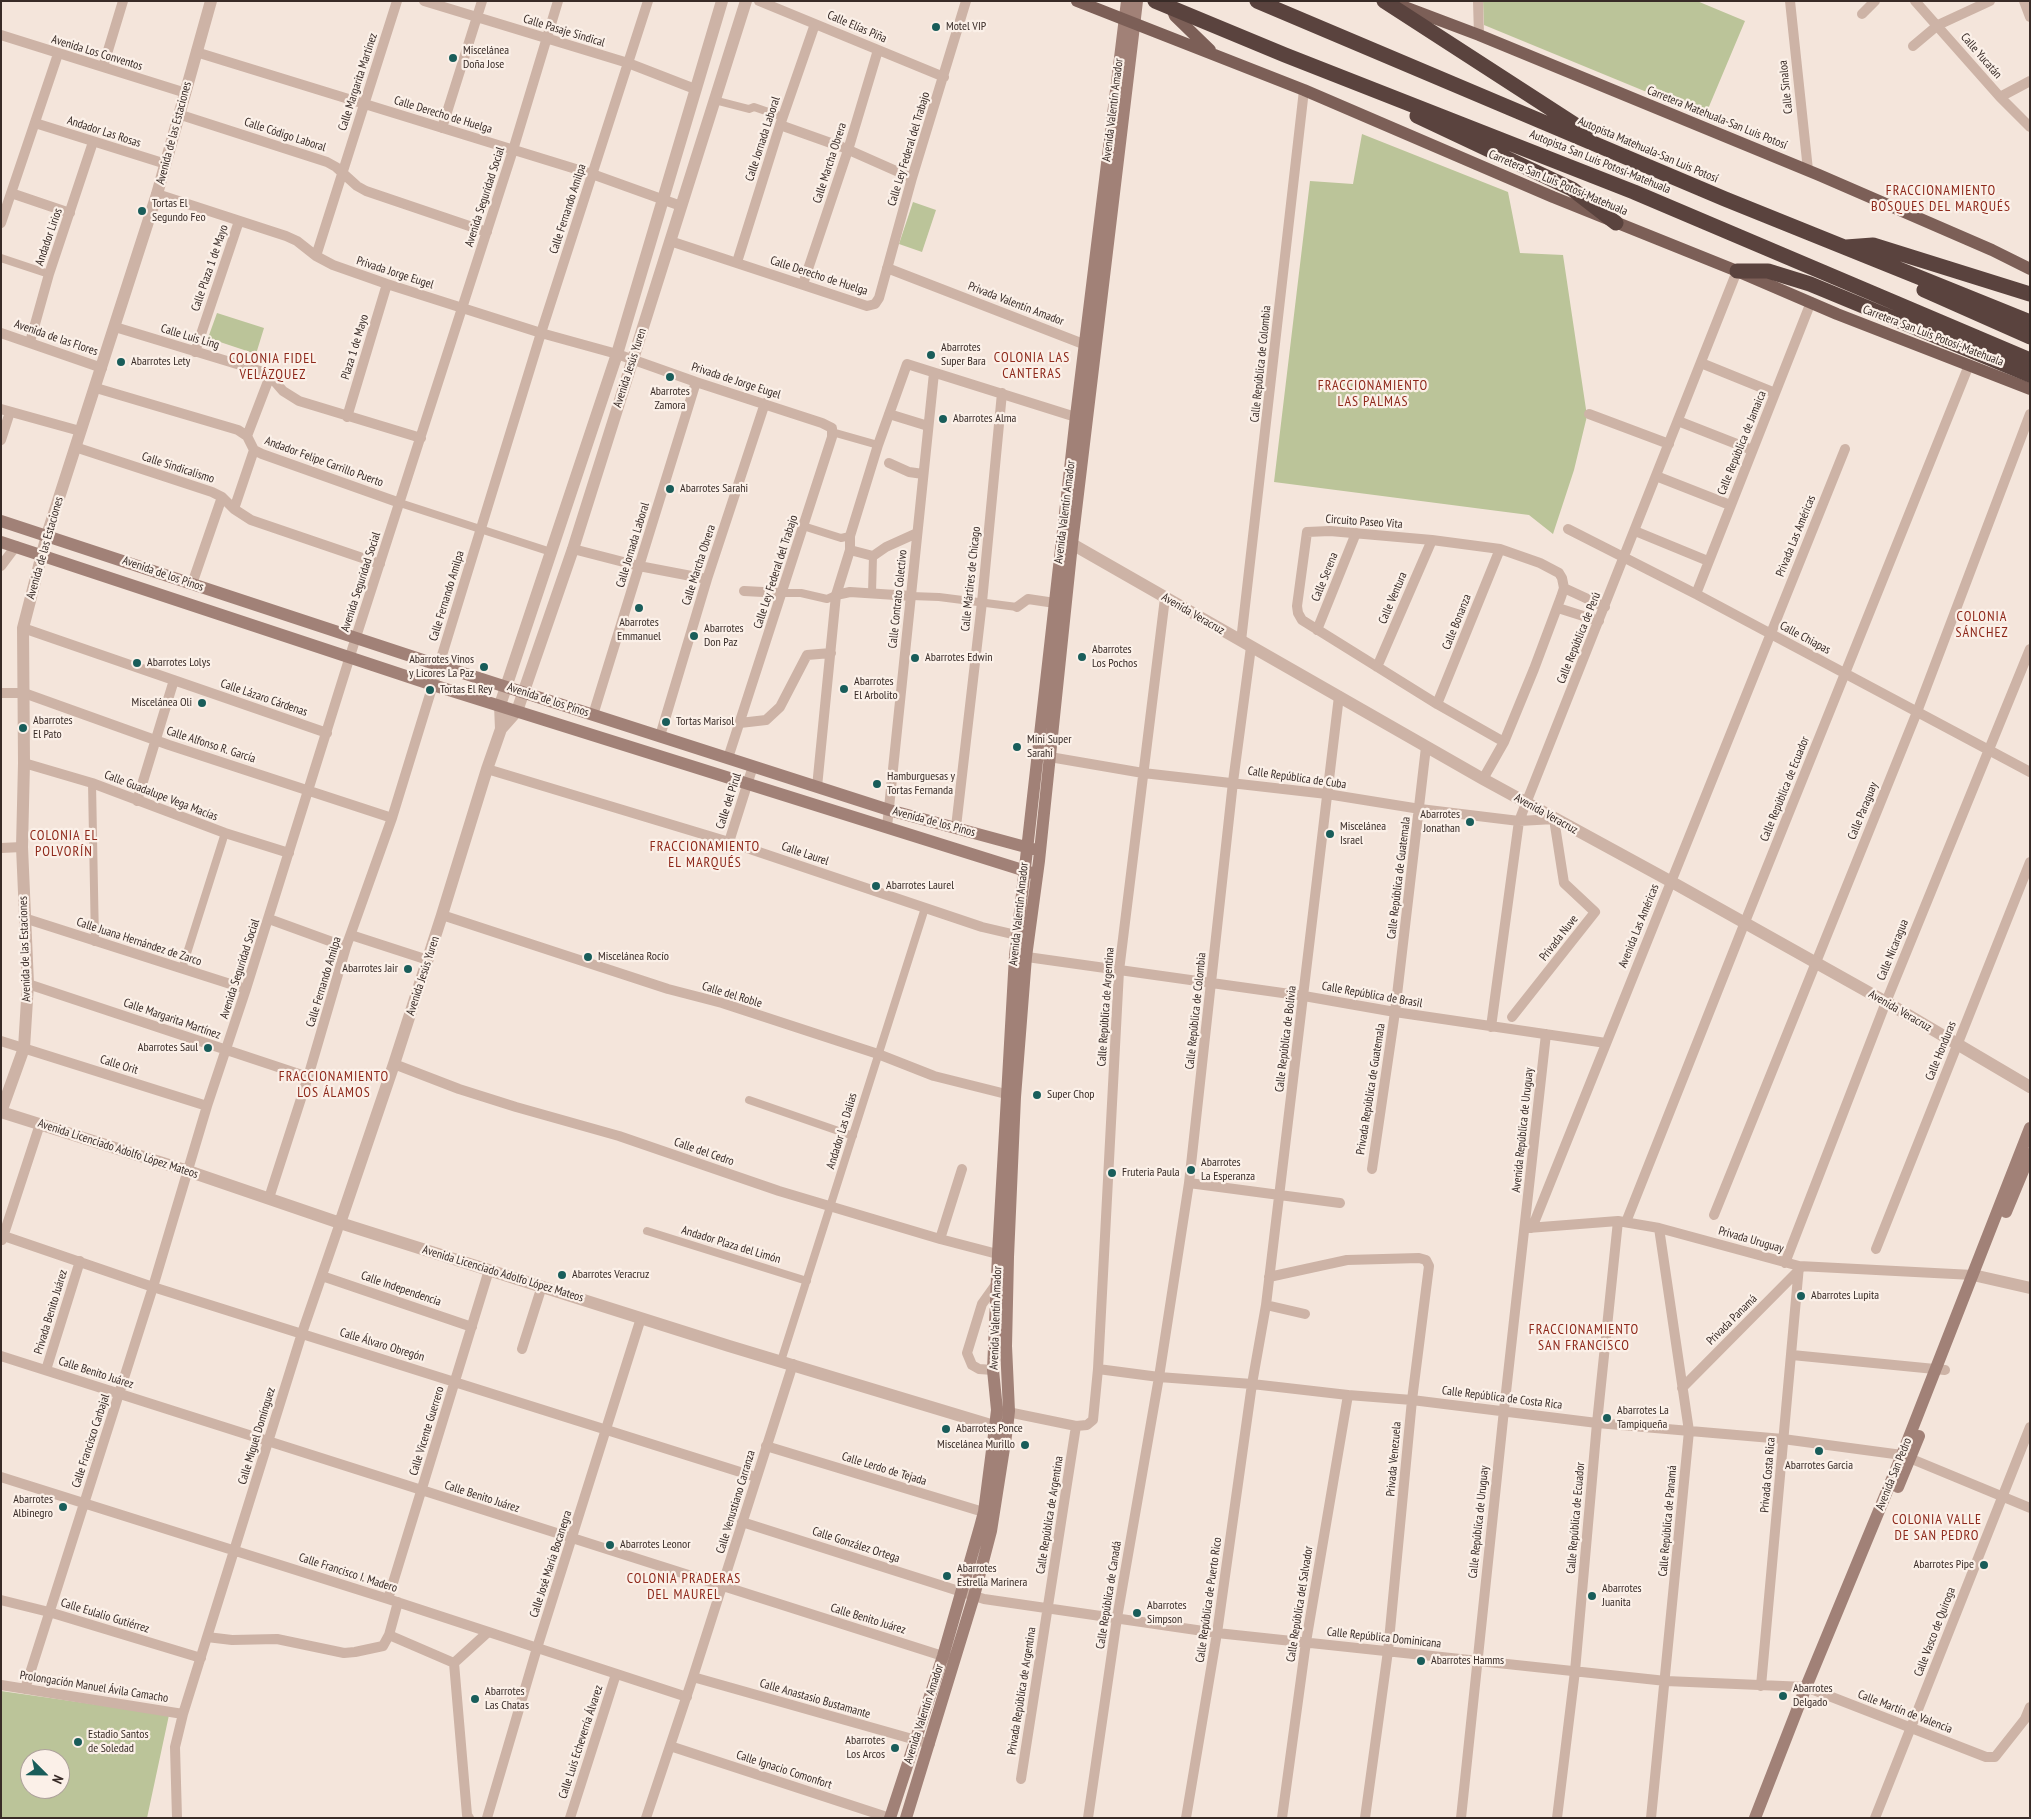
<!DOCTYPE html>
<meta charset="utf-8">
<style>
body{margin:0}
#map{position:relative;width:2031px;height:1819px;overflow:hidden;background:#f4e5db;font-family:"PT Sans Narrow",sans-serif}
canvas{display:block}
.frame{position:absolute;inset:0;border:2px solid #382b27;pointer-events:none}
.north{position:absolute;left:20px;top:1749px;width:50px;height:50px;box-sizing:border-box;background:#fbf0e8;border:1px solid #ada19b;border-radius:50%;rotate:113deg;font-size:14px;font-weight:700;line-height:20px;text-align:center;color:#382b27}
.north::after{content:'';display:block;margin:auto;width:18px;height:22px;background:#195d5a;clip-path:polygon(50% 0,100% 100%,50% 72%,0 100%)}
</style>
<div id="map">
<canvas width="2031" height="1819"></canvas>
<div class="frame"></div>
<div class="north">N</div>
</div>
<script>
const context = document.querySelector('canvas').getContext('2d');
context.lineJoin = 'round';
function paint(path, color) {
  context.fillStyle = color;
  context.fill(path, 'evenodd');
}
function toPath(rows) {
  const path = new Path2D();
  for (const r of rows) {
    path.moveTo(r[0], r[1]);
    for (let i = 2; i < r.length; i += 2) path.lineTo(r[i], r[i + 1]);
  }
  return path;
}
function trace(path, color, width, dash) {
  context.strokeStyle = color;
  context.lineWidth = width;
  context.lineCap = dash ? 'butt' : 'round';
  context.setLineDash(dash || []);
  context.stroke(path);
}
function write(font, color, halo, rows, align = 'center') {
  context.font = font + ' "PT Sans Narrow",sans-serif';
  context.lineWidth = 4.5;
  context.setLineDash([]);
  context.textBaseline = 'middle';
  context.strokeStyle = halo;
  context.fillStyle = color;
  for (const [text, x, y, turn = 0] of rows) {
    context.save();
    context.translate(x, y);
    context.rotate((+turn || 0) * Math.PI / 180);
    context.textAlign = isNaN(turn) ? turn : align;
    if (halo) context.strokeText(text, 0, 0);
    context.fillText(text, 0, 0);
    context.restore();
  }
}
paint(toPath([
 [1483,1,1697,1,1745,21,1705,116,1484,25],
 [1362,134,1508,192,1520,253,1563,255,1587,416,1574,470,1553,534,1529,515,1274,482,1310,181,1353,184],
 [913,202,936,210,922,252,899,244],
 [217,313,264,328,256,354,208,338],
 [1,1691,169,1715,147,1818,1,1818],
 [30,1759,60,1759,60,1789,30,1789]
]), '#bbc499');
trace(toPath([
 [714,100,749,109,754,107,783,117],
 [1,258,49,274],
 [832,432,878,445],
 [400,503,551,552],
 [803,526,841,538,850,536],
 [782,593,801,593,827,599,836,595],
 [872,593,873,556],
 [911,596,939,597,1017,607],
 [92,783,95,942],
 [182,969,225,833],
 [749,1100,853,1136],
 [647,1231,807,1281],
 [781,1361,925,908]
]), '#cdb3a6', 8);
trace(toPath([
 [424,1,628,63,695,89],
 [759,1,944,77],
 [1478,1,1479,35],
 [1790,1,1808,170],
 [1915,1,2000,97,2030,127],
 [2024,1,2030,17],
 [1862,14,1875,1],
 [1,35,186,93],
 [1913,46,1938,25,1990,1],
 [196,52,592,174,681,206],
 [103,67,123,1],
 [2000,97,2030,81],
 [181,115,327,162,336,167,357,186,366,191,487,232],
 [35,123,166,164],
 [780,125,842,147,912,178],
 [442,128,482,1],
 [11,193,70,213],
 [157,194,286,236,297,241,316,256,333,265,387,284,541,333,617,354,696,382,822,423,832,428,832,437,728,758],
 [1,223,58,54],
 [670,241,867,306,875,304,879,298,912,178,966,1],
 [316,256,397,1],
 [737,262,780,125,815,24],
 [887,268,1091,347],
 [803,284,848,150,878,50],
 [115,327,260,371,270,376,283,391,299,401,421,438],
 [1,333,102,368],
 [30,342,49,274,93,142],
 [195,352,239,221],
 [1701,363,1775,393],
 [96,388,238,430,247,436,254,450,262,454,400,503],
 [1,409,80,431],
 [889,414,928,426],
 [1589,414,1669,444],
 [347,417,387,284],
 [1678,421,1752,450],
 [247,436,270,376],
 [1,440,10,412],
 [75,447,212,492,222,497,234,509,251,520,380,564],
 [889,463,909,472,923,474],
 [1656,476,1730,505],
 [234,509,254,450],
 [1568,529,1696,594,2030,772],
 [1635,531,1708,561],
 [573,549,639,566,707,579],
 [850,550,873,556,886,547,917,533],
 [1,566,16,546],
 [192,584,222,497],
 [1564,588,1605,607],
 [744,591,782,593],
 [1696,594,1811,302],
 [836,595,850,592,911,596],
 [1017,607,1028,599,1055,603],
 [1558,608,1599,621],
 [23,628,327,733],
 [1317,630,1356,533],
 [1241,641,1304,90],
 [1377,667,1432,540],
 [1,693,24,693,169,745,392,818],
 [1437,704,1500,549],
 [593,715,696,382],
 [740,723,766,720,780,707,807,655,831,653],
 [660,736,707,579,765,403],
 [1044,756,1143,773,1327,794,1420,809,1519,821,1554,819,1564,883,1595,912,1512,1017],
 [24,763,92,783,225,833,289,853],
 [487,769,729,842,982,927,1025,937],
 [1483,779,1504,742,1534,669,1561,597,1564,588,1562,578,1559,573,1540,563,1500,549,1432,540,1330,531,1307,532,1297,606,1298,613,1302,620,1437,704,1504,742],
 [817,787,836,595,850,550,850,536,878,445,907,364,1082,419],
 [137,801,174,680],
 [887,827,934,373],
 [956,827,982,602,1002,393],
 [729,842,753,766],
 [1,848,22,847],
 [442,915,668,989,722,1003,878,1054,934,1076,1014,1096],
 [24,918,246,989],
 [269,919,346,947],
 [351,935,428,960],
 [1020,956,1304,996,1395,1012,1606,1043],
 [28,984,308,1077],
 [1491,1027,1519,821,1737,271],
 [1,1041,207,1106],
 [394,1064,459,1089,516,1107,619,1136,779,1191,940,1239,1005,1256],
 [1372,1169,1395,1012,1426,747],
 [1189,1183,1340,1203],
 [269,1198,308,1077,346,947,392,818,541,333,648,1],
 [1714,1215,1917,712,2030,414],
 [1626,1222,1745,922,1969,365],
 [1528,1228,1618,1221,1659,1228,1799,1266,1973,1275],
 [1532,1228,1845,449],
 [1,1235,153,1287,756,1477],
 [940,1239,962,1169],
 [2,1240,40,1124],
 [1876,1249,2030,862],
 [1785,1263,1886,1002,2030,649],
 [322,1276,472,1327],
 [1269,1277,1347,1260,1419,1258,1426,1260,1429,1266,1412,1400,1388,1651,1365,1818],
 [1266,1305,1305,1314],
 [522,1349,542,1286],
 [1792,1355,1945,1370],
 [1,1356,949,1658],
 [1098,1369,1159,1377,1252,1384,1348,1395,1412,1400,1597,1423,1783,1439,1902,1455,2030,1508],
 [46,1370,80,1261],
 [993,1370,979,1369,972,1365,967,1353,982,1304,997,1283],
 [1682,1388,1799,1270],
 [1003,1411,1076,1426,1087,1425,1093,1420,1098,1369,1119,971,1165,598],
 [766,1446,990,1514],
 [1,1477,388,1599,687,1697],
 [742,1522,984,1599,1217,1633,1666,1681,1806,1687,1986,1757,1995,1757,2025,1719,2030,1707],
 [388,1599,489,1270],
 [1,1600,49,1612,201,1658],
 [389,1635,454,1663],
 [207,1637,232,1640,277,1639,344,1653,355,1652,383,1646,389,1635,398,1602],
 [454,1663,467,1815,469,1818],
 [454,1663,487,1633],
 [693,1677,930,1744],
 [1,1685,183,1714],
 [1761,1686,1799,1266],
 [25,1689,153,1287,207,1106,246,989,356,637,513,150,558,1],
 [670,1746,890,1818],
 [1021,1779,1076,1426],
 [177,1818,175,1747,183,1714,302,1333,340,1223],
 [487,1818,537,1648,641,1318],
 [570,1818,616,1674],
 [646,1818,693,1677,793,1364],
 [1088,1818,1117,1618,1159,1377,1189,1183,1233,782,1251,647],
 [1186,1818,1217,1633,1252,1384,1266,1305,1339,696],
 [1282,1818,1306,1642,1348,1395],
 [1461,1818,1504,1410,1546,1034],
 [1557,1818,1575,1671,1597,1423,1618,1221],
 [1651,1818,1689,1431,1659,1228],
 [1875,1818,2030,1427]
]), '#cdb3a6', 10);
trace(toPath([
 [1063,541,1072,544,1483,779,1670,881,1886,1002,2030,1087],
 [501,729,517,711,573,549,746,1],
 [1,1112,24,1048,28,984,22,847,24,763,23,628,47,535,157,194,211,1],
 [1,1112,188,1171,340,1223,729,1346,1004,1429],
 [340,1223,394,1064,442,915,487,769,501,729,500,705,617,354,722,1],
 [1973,1275,2030,1288]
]), '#cdb3a6', 12);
trace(toPath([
 [1,521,438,665,889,810,1033,849],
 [1,542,433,685,1032,873],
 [2006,1212,2030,1154],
 [1898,1487,1919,1436],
 [890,1818,943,1656,980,1527,984,1512,995,1427,997,1410,993,1370,998,1254,1015,956,1076,416,1127,1],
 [906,1818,974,1596,991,1531,1007,1429,1009,1411,1006,1346,1008,1257,1015,1097,1026,957,1039,861,1072,544,1137,1],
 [1755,1818,1806,1687,1902,1455,2030,1128]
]), '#a18177', 12);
trace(toPath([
 [1077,1,1304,90,1553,197,1737,271,1837,314,2030,389],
 [1394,3,1479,35,1819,175,1992,250,2030,269],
 [1170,4,1175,16,1210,50]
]), '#7c5f57', 12);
trace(toPath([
 [1155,1,1285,55,1634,192,2030,360],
 [1257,1,1725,199,2030,322],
 [1384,1,1588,133],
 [1417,116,1572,189,1616,223],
 [1846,247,1873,245,2030,294],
 [1737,271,1768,271,1810,284,2030,375],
 [1924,290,2030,337]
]), '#5a433e', 15);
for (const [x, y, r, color] of [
 [936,27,5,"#195d5a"],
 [453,58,5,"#195d5a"],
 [142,211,5,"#195d5a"],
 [931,355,5,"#195d5a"],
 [121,362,5,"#195d5a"],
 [670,377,5,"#195d5a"],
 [943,419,5,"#195d5a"],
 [670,489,5,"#195d5a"],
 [639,608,5,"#195d5a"],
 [694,636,5,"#195d5a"],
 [1082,657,5,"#195d5a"],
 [915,658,5,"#195d5a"],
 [137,663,5,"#195d5a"],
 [484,667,5,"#195d5a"],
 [844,689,5,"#195d5a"],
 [430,690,5,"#195d5a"],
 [202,703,5,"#195d5a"],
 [666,722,5,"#195d5a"],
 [23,728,5,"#195d5a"],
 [1017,747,5,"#195d5a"],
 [877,784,5,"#195d5a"],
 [1470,822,5,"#195d5a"],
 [1330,834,5,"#195d5a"],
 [876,886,5,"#195d5a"],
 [588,957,5,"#195d5a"],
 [408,969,5,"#195d5a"],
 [208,1048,5,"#195d5a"],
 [1037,1095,5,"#195d5a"],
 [1191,1170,5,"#195d5a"],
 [1112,1173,5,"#195d5a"],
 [562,1275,5,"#195d5a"],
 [1801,1296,5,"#195d5a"],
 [1607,1418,5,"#195d5a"],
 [946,1429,5,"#195d5a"],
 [1025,1445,5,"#195d5a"],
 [1819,1451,5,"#195d5a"],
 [63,1507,5,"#195d5a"],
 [610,1545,5,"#195d5a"],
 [1984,1565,5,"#195d5a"],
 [947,1576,5,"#195d5a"],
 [1592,1596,5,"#195d5a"],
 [1137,1613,5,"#195d5a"],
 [1421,1661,5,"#195d5a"],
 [1783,1696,5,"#195d5a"],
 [475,1699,5,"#195d5a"],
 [78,1742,5,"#195d5a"],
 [895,1748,5,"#195d5a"]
]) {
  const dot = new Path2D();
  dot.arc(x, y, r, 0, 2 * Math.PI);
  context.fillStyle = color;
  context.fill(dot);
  trace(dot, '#fbf0e8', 2);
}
write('12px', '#382b27', '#fbf0e8', [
 ["Calle Elías Piña",857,27,23],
 ["Calle Pasaje Sindical",564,31,17],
 ["Avenida Los Conventos",97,53,17],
 ["Calle Yucatán",1981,56,49],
 ["Calle Margarita Martínez",358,82,-72],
 ["Calle Sinaloa",1786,87,-96],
 ["Avenida Valentín Amador",1113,110,-83],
 ["Calle Derecho de Huelga",443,115,17],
 ["Carretera Matehuala-San Luis Potosí",1717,118,22],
 ["Andador Las Rosas",104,132,18],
 ["Avenida de las Estaciones",174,133,-75],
 ["Calle Código Laboral",285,135,18],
 ["Calle Jornada Laboral",763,139,-72],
 ["Calle Ley Federal del Trabajo",909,149,-73],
 ["Autopista Matehuala-San Luis Potosí",1648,150,23],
 ["Autopista San Luis Potosí-Matehuala",1600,162,22],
 ["Calle Marcha Obrera",830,163,-72],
 ["Carretera San Luis Potosí-Matehuala",1558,183,23],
 ["Avenida Seguridad Social",485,197,-72],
 ["Calle Fernando Amilpa",568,209,-72],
 ["Andador Lirios",49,237,-71],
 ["Calle Plaza 1 de Mayo",210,268,-71],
 ["Privada Jorge Eugel",395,273,18],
 ["Calle Derecho de Huelga",819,276,18],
 ["Privada Valentín Amador",1016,304,21],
 ["Carretera San Luis Potosí-Matehuala",1933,336,21],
 ["Calle Luis Ling",190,337,17],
 ["Avenida de las Flores",56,338,19],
 ["Plaza 1 de Mayo",355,347,-73],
 ["Calle República de Colombia",1261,364,-84],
 ["Avenida Jesús Yuren",630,368,-72],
 ["Privada de Jorge Eugel",736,381,18],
 ["Calle República de Jamaica",1742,443,-68],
 ["Andador Felipe Carrillo Puerto",324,462,20],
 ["Calle Sindicalismo",178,468,18],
 ["Avenida Valentín Amador",1065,512,-83],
 ["Circuito Paseo Vita",1364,522,4],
 ["Privada Las Américas",1796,536,-68],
 ["Calle Jornada Laboral",633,545,-73],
 ["Avenida de las Estaciones",45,548,-74],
 ["Calle Marcha Obrera",699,565,-72],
 ["Calle Ley Federal del Trabajo",776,572,-72],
 ["Avenida de los Pinos",163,574,19],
 ["Calle Serena",1325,577,-68],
 ["Calle Mártires de Chicago",971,579,-84],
 ["Avenida Seguridad Social",361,582,-72],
 ["Calle Fernando Amilpa",447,596,-73],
 ["Calle Ventura",1393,598,-67],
 ["Calle Contrato Colectivo",898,599,-84],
 ["Avenida Veracruz",1193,614,30],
 ["Calle Bonanza",1457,622,-68],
 ["Calle República de Perú",1579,638,-68],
 ["Calle Chiapas",1805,638,28],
 ["Calle Lázaro Cárdenas",264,698,19],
 ["Avenida de los Pinos",548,700,18],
 ["Calle Alfonso R. García",211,745,18],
 ["Calle República de Cuba",1297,778,8],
 ["Calle República de Ecuador",1785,789,-68],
 ["Calle Guadalupe Vega Macías",161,796,21],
 ["Calle del Pirul",729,801,-72],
 ["Calle Paraguay",1863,811,-68],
 ["Avenida Veracruz",1546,814,29],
 ["Avenida de los Pinos",934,822,15],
 ["Calle Laurel",805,854,19],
 ["Calle República de Guatemala",1399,878,-83],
 ["Avenida Valentín Amador",1019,914,-84],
 ["Avenida Las Américas",1639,926,-68],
 ["Privada Nuve",1559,938,-52],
 ["Calle Juana Hernández de Zarco",139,942,18],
 ["Avenida de las Estaciones",25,949,-92],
 ["Calle Nicaragua",1893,950,-68],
 ["Avenida Seguridad Social",240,969,-72],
 ["Avenida Jesús Yuren",423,976,-72],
 ["Calle Fernando Amilpa",324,982,-73],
 ["Calle del Roble",732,995,17],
 ["Calle República de Brasil",1372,995,10],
 ["Calle República de Argentina",1106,1007,-86],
 ["Calle República de Colombia",1196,1011,-84],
 ["Avenida Veracruz",1900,1011,30],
 ["Calle Margarita Martínez",172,1019,19],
 ["Calle República de Bolivia",1286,1039,-83],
 ["Calle Honduras",1941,1051,-68],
 ["Calle Orit",119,1065,17],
 ["Privada República de Guatemala",1371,1089,-81],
 ["Avenida República de Uruguay",1523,1130,-84],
 ["Andador Las Dalias",842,1131,-73],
 ["Avenida Licenciado Adolfo López Mateos",118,1149,18],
 ["Calle del Cedro",704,1152,19],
 ["Privada Uruguay",1751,1240,16],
 ["Andador Plaza del Limón",731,1245,17],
 ["Avenida Licenciado Adolfo López Mateos",503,1274,17],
 ["Calle Independencia",401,1289,19],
 ["Privada Benito Juárez",51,1312,-73],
 ["Avenida Valentín Amador",996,1318,-88],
 ["Privada Panamá",1732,1320,-45],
 ["Calle Álvaro Obregón",382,1345,17],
 ["Calle Benito Juárez",96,1373,18],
 ["Calle República de Costa Rica",1502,1398,7],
 ["Calle Vicente Guerrero",427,1431,-73],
 ["Calle Miguel Domínguez",257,1436,-73],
 ["Calle Francisco Carbajal",91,1441,-72],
 ["Privada Venezuela",1394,1459,-85],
 ["Calle Lerdo de Tejada",884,1469,17],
 ["Avenida San Pedro",1894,1474,-68],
 ["Privada Costa Rica",1768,1475,-85],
 ["Calle Benito Juárez",482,1497,18],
 ["Calle Venustiano Carranza",736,1502,-73],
 ["Calle República de Argentina",1050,1515,-81],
 ["Calle República de Ecuador",1576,1518,-85],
 ["Calle República de Panamá",1668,1521,-85],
 ["Calle República de Uruguay",1479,1522,-84],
 ["Calle González Ortega",856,1545,18],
 ["Calle José María Bocanegra",551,1564,-72],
 ["Calle Francisco I. Madero",348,1573,18],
 ["Calle República de Canadá",1109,1595,-81],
 ["Calle República de Puerto Rico",1209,1600,-82],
 ["Calle República del Salvador",1300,1604,-81],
 ["Calle Eulalio Gutiérrez",105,1616,17],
 ["Calle Benito Juárez",868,1619,17],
 ["Calle Vasco de Quiroga",1935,1632,-69],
 ["Calle República Dominicana",1384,1638,6],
 ["Prolongación Manuel Ávila Camacho",94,1687,9],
 ["Privada República de Argentina",1022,1691,-81],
 ["Calle Anastasio Bustamante",815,1699,16],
 ["Calle Martín de Valencia",1905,1712,21],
 ["Avenida Valentín Amador",924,1714,-72],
 ["Calle Luis Echeverría Álvarez",581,1742,-72],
 ["Calle Ignacio Comonfort",784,1770,18]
]);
write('12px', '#382b27', '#fbf0e8', [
 ["Motel VIP",946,27],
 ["Miscelánea",463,51],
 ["Doña Jose",463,65],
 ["Tortas El",152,204],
 ["Segundo Feo",152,218],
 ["Abarrotes",941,348],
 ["Super Bara",941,362],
 ["Abarrotes Lety",131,362],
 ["Abarrotes",670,392,"center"],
 ["Zamora",670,406,"center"],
 ["Abarrotes Alma",953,419],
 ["Abarrotes Sarahi",680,489],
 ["Abarrotes",639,623,"center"],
 ["Emmanuel",639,637,"center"],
 ["Abarrotes",704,629],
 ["Don Paz",704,643],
 ["Abarrotes",1092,650],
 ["Los Pochos",1092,664],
 ["Abarrotes Edwin",925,658],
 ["Abarrotes Vinos",474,660,"right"],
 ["y Licores La Paz",474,674,"right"],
 ["Abarrotes Lolys",147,663],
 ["Abarrotes",854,682],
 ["El Arbolito",854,696],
 ["Tortas El Rey",440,690],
 ["Miscelánea Oli",192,703,"right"],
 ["Abarrotes",33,721],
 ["El Pato",33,735],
 ["Tortas Marisol",676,722],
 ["Mini Super",1027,740],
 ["Sarahi",1027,754],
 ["Hamburguesas y",887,777],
 ["Tortas Fernanda",887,791],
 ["Abarrotes",1460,815,"right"],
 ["Jonathan",1460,829,"right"],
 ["Miscelánea",1340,827],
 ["Israel",1340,841],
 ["Abarrotes Laurel",886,886],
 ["Miscelánea Rocío",598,957],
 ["Abarrotes Jair",398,969,"right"],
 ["Abarrotes Saul",198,1048,"right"],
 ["Super Chop",1047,1095],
 ["Abarrotes",1201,1163],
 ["La Esperanza",1201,1177],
 ["Fruteria Paula",1122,1173],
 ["Abarrotes Veracruz",572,1275],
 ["Abarrotes Lupita",1811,1296],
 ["Abarrotes La",1617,1411],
 ["Tampiqueña",1617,1425],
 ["Abarrotes Ponce",956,1429],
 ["Miscelánea Murillo",1015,1445,"right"],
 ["Abarrotes Garcia",1819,1466,"center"],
 ["Abarrotes",53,1500,"right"],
 ["Albinegro",53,1514,"right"],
 ["Abarrotes Leonor",620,1545],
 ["Abarrotes Pipe",1974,1565,"right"],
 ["Abarrotes",957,1569],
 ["Estrella Marinera",957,1583],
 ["Abarrotes",1602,1589],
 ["Juanita",1602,1603],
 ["Abarrotes",1147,1606],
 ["Simpson",1147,1620],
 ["Abarrotes Hamms",1431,1661],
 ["Abarrotes",1793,1689],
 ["Delgado",1793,1703],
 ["Abarrotes",485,1692],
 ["Las Chatas",485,1706],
 ["Estadio Santos",88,1735],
 ["de Soledad",88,1749],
 ["Abarrotes",885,1741,"right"],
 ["Los Arcos",885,1755,"right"]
], 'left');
context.letterSpacing = '1px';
write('14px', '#8e281a', '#fbf0e8', [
 ["FRACCIONAMIENTO",1941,191],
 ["BOSQUES DEL MARQUÉS",1941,207],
 ["COLONIA LAS",1032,358],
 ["CANTERAS",1032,374],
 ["COLONIA FIDEL",273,359],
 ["VELÁZQUEZ",273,375],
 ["FRACCIONAMIENTO",1373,386],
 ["LAS PALMAS",1373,402],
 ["COLONIA",1982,617],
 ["SÁNCHEZ",1982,633],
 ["COLONIA EL",64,836],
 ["POLVORÍN",64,852],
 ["FRACCIONAMIENTO",705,847],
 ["EL MARQUÉS",705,863],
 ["FRACCIONAMIENTO",334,1077],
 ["LOS ÁLAMOS",334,1093],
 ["FRACCIONAMIENTO",1584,1330],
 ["SAN FRANCISCO",1584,1346],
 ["COLONIA VALLE",1937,1520],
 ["DE SAN PEDRO",1937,1536],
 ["COLONIA PRADERAS",684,1579],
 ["DEL MAUREL",684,1595]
]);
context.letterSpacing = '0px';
</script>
